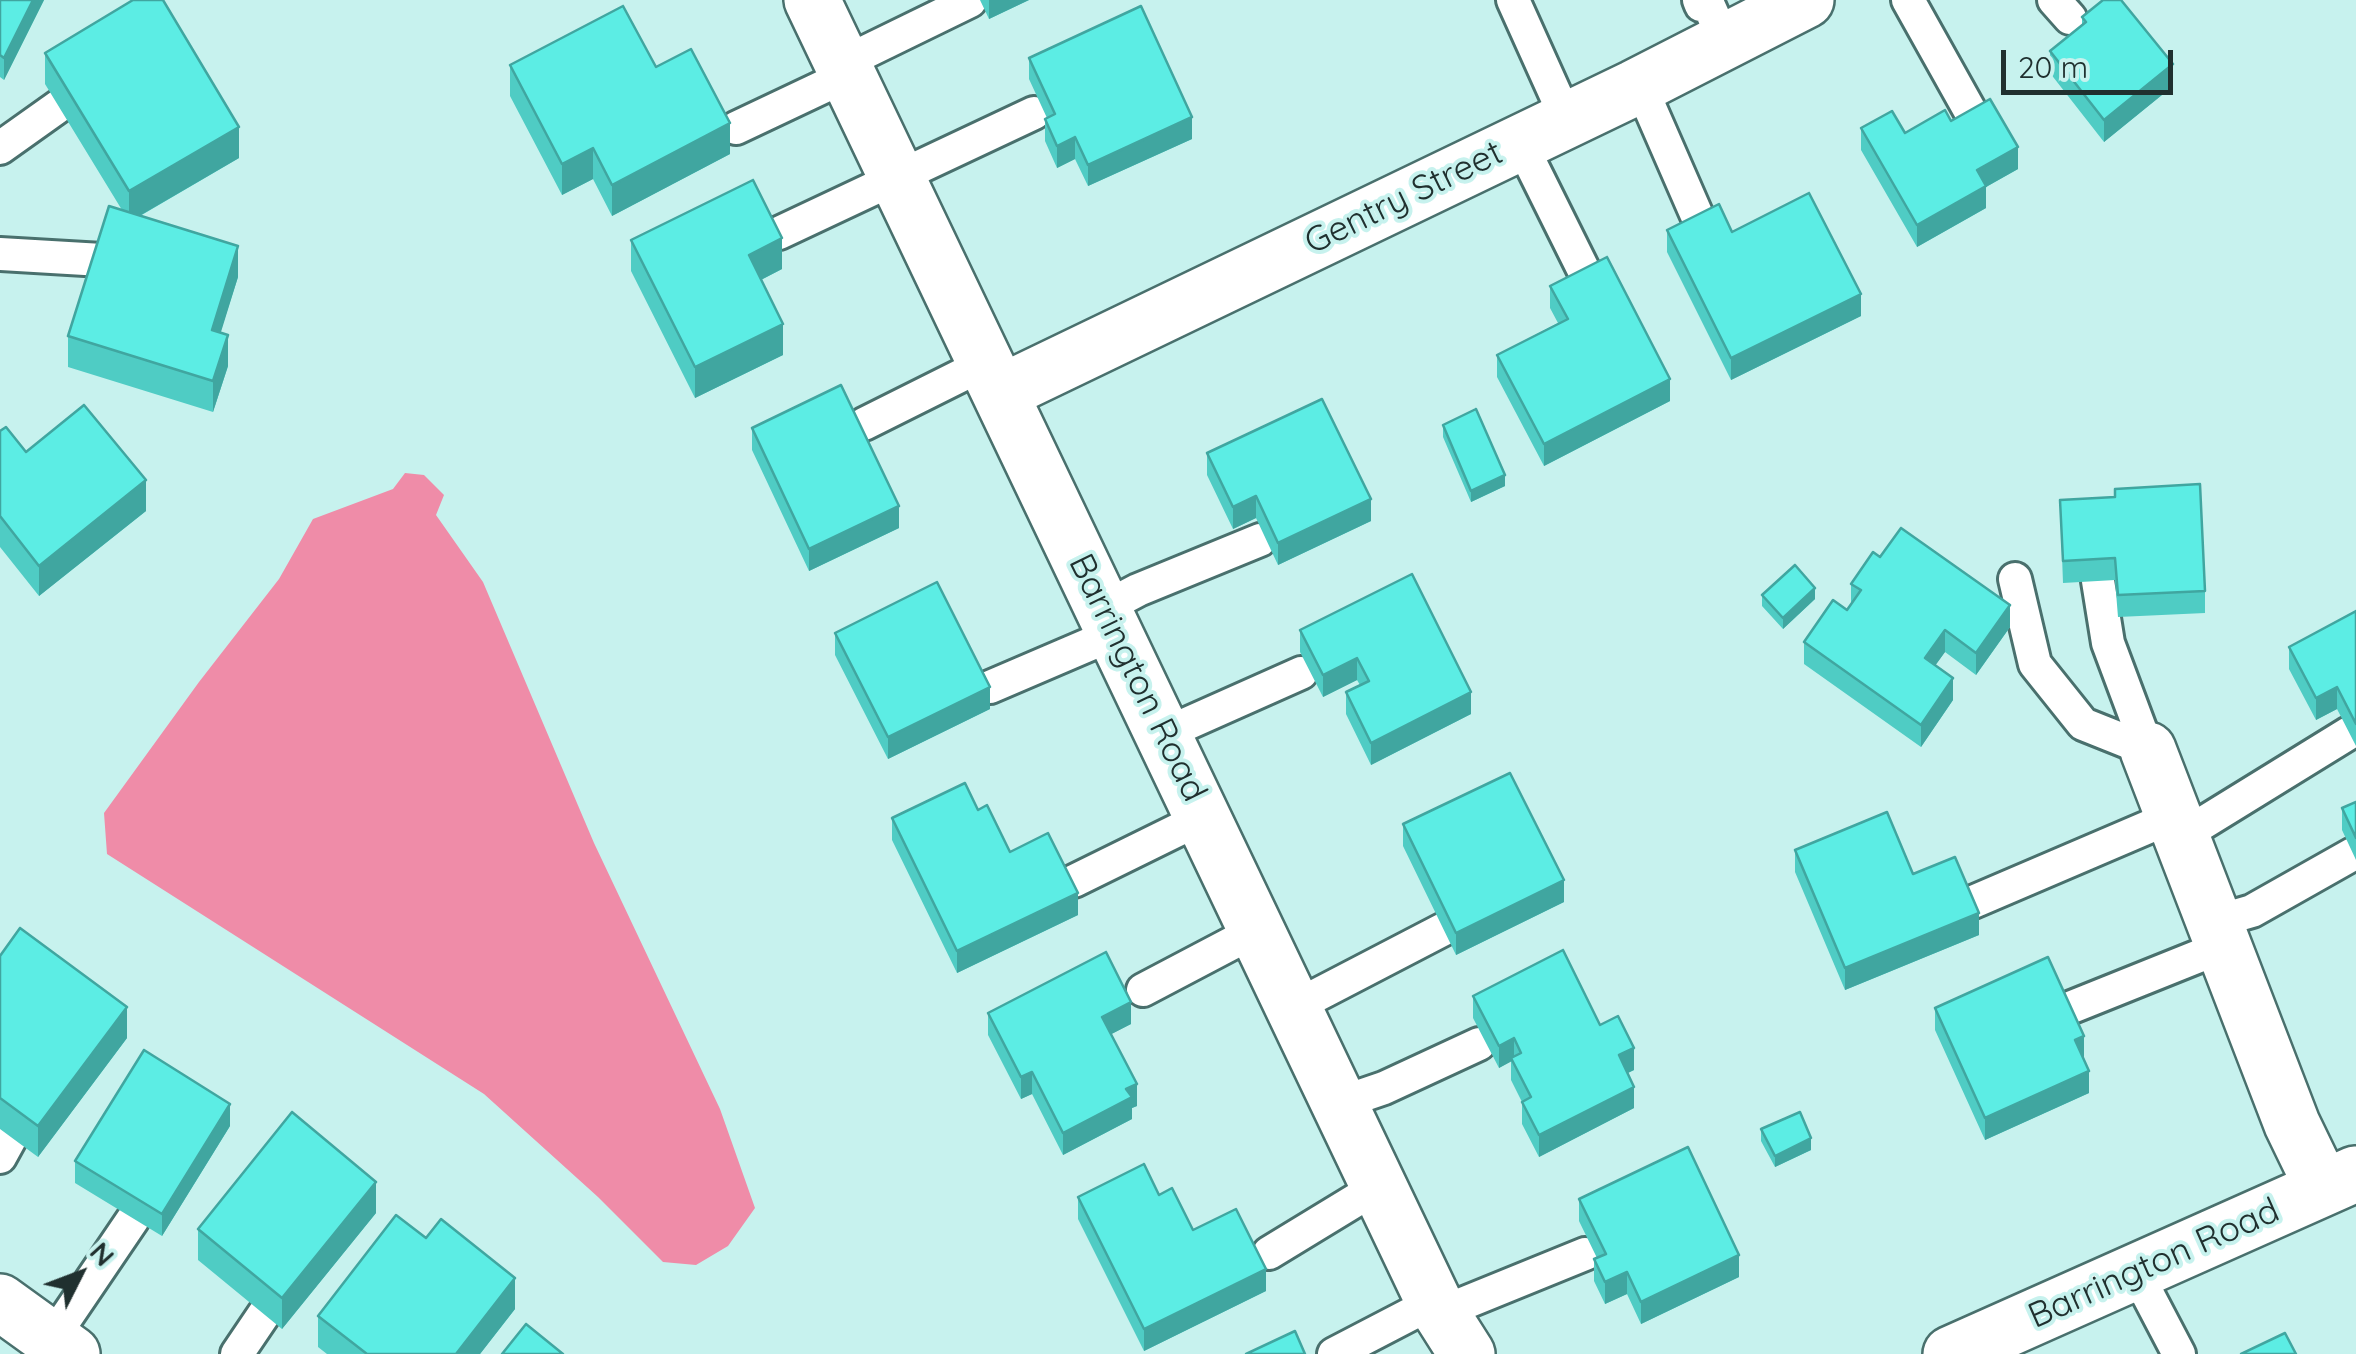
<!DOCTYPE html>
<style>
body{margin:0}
#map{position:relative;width:2356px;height:1354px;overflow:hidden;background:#c7f2ee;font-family:Quicksand,sans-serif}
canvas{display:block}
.north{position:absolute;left:30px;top:1224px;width:100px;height:100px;-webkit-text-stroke:8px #c7f2ee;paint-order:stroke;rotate:48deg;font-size:28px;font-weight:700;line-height:40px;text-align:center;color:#20302f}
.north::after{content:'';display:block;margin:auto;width:35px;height:45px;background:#20302f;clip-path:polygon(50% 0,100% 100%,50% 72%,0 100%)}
.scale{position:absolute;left:2001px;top:50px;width:172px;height:45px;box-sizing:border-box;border:5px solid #20302f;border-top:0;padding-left:12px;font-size:30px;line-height:35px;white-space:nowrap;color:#20302f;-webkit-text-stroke:8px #c7f2ee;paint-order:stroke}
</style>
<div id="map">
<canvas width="2356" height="1354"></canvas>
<div class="north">N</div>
<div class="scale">20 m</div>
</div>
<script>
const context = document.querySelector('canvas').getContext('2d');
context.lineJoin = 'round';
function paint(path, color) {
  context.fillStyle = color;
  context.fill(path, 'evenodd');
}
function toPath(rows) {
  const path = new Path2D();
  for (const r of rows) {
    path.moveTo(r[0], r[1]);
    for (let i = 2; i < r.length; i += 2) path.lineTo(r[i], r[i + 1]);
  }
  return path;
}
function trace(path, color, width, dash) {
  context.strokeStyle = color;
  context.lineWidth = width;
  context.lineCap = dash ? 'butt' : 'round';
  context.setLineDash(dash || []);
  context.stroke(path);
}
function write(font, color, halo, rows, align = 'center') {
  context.font = font + ' Quicksand,sans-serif';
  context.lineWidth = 8;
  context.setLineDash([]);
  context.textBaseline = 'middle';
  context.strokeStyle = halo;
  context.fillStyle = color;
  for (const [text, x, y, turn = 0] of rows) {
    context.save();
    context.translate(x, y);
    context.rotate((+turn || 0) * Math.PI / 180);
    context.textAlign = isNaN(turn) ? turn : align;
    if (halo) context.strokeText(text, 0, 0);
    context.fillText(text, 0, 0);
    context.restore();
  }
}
paint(toPath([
 [405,473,424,475,444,495,436,515,483,582,594,843,720,1109,755,1208,728,1246,696,1265,663,1262,598,1197,484,1094,107,854,104,813,199,682,279,579,313,519,393,489]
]), '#ef8ca8');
const service = toPath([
 [1513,0,1567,120],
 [1699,0,1701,5,1709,6,1725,42],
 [1908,0,1979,127],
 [2054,0,2070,18],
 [843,63,970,1],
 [1640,85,1705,234],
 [736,128,848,75],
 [1520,142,1592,287],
 [0,148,59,106],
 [779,233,1034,113],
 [0,254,102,260],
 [864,424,986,363],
 [2015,579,2035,664,2083,724,2148,750],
 [2098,581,2108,643,2148,750],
 [1104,608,1138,590,1260,540],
 [990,687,1116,633],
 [1164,734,1301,673],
 [2182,836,2349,733],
 [1074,881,1204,817],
 [1966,905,2174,816],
 [2214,922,2252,911,2353,854],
 [1143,990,1257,930],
 [1294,1007,1444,929],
 [2062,1011,2224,946],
 [1340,1103,1384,1088,1479,1044],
 [0,1157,11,1137],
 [1269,1253,1379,1186],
 [2136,1272,2179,1354],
 [1440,1313,1585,1254],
 [51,1340,133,1219],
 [237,1354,264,1314],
 [1334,1354,1434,1302]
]);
const minor = toPath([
 [812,0,1434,1302,1467,1354],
 [1000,393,1634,88,1806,0],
 [2148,750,2292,1124,2323,1188],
 [0,1302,72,1354],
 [1951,1354,2355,1174]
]);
trace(service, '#49706d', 38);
trace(minor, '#49706d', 60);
trace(service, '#fff', 32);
trace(minor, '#fff', 55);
paint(toPath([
 [0,0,44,0,4,80,0,77],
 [980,0,1029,0,989,19],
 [2082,17,2173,86,2104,142,2050,73,2050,51,2082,25],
 [45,53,239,158,140,216,238,277,220,333,228,366,213,412,68,367,68,336,122,210,45,84],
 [1029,58,1192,139,1088,186,1075,159,1057,168,1045,141,1045,119,1047,118,1029,79],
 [510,65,656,67,730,154,612,216,593,179,562,195,510,96],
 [1951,121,2018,169,1986,187,1986,208,1917,247,1861,150,1861,128,1905,133],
 [1667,230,1732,232,1861,316,1731,380,1667,252],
 [631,240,782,269,761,280,783,355,695,398,631,271],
 [1550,286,1670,401,1544,466,1497,377,1497,355,1558,323,1550,308],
 [1443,425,1505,486,1471,502,1443,437],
 [752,428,899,528,809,571,752,450],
 [0,431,26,452,146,511,39,596,0,547],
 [1207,453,1371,521,1278,565,1256,518,1233,529,1207,475],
 [2060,500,2205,591,2205,613,2118,617,2115,580,2063,583],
 [1880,557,2010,627,1976,675,1945,652,1935,665,1953,700,1921,747,1804,664,1804,642,1847,610,1851,604,1851,584],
 [1762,595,1815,599,1783,629,1762,606],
 [2356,611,2356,746,2337,709,2316,720,2289,669,2289,647],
 [1300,630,1471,714,1371,765,1346,714,1346,692,1360,685,1357,680,1323,697,1300,652],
 [835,633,990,709,888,759,835,655],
 [2356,802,2356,860,2342,830,2342,808],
 [978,810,1010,852,1078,915,957,973,892,840,892,818],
 [1403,824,1564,902,1456,955,1403,846],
 [1795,850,1913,874,1979,935,1845,990,1795,872],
 [0,956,127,1038,38,1157,0,1129],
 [1473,996,1600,1025,1634,1070,1628,1073,1634,1108,1539,1157,1522,1124,1522,1102,1511,1080,1511,1061,1499,1068,1473,1018],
 [1935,1008,2084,1058,2089,1093,1985,1140,1935,1030],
 [988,1013,1131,1024,1111,1034,1137,1106,1132,1108,1132,1119,1063,1155,1032,1094,1021,1099,988,1035],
 [230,1126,162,1236,75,1183,75,1161],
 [1761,1129,1811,1150,1775,1167,1761,1141],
 [1159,1195,1193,1230,1266,1291,1144,1351,1078,1219,1078,1197],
 [1579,1199,1739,1277,1641,1324,1627,1294,1605,1304,1594,1281,1594,1259,1597,1258,1579,1221],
 [376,1213,282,1329,198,1260,198,1229],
 [515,1309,480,1354,327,1354,318,1347,318,1316]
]), '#4fccc4');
paint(toPath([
 [33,0,44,0,4,80,4,58],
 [989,0,1029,0,989,19],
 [2173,64,2173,86,2104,142,2104,120],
 [1192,117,1192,139,1088,186,1088,165],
 [730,123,730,154,612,216,612,185],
 [239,127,239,158,129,222,129,191],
 [1075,137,1075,159,1057,168,1057,146],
 [2018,147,2018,169,1986,187,1986,208,1917,247,1917,225,1977,170],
 [593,148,593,179,562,195,562,164],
 [782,238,782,269,749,286,749,255],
 [238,246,238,277,212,361,212,330],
 [1861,294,1861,316,1731,380,1731,358],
 [783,324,783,355,695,398,695,367],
 [228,335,228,366,213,412,213,381],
 [1670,379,1670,401,1544,466,1544,444],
 [1505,475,1505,486,1471,502,1471,491],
 [146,480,146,511,39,596,39,566],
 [1256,496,1256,518,1233,529,1233,507],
 [1371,499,1371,521,1278,565,1278,543],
 [899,506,899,528,809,571,809,549],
 [1815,588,1815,599,1783,629,1783,618],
 [2010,605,2010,627,1976,675,1976,653],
 [1945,630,1945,652,1925,680,1925,658],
 [1357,658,1357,680,1323,697,1323,675],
 [1953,678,1953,700,1921,747,1921,725],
 [990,687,990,709,888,759,888,737],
 [2337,687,2337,709,2316,720,2316,698],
 [1471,692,1471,714,1371,765,1371,743],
 [1564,880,1564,902,1456,955,1456,933],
 [1078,893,1078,915,957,973,957,951],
 [1979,913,1979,935,1845,990,1845,968],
 [1131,1002,1131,1024,1102,1039,1102,1017],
 [127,1007,127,1038,38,1157,38,1126],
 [2084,1036,2084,1058,2075,1062,2075,1040],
 [1514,1038,1514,1060,1499,1068,1499,1046],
 [1634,1048,1634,1070,1619,1077,1619,1055],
 [2089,1071,2089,1093,1985,1140,1985,1118],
 [1032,1072,1032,1094,1021,1099,1021,1077],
 [1137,1084,1137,1106,1132,1108,1132,1119,1063,1155,1063,1133,1126,1089],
 [1634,1087,1634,1108,1539,1157,1539,1135],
 [230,1104,230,1126,162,1236,162,1214],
 [1811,1138,1811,1150,1775,1167,1775,1156],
 [376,1182,376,1213,282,1329,282,1298],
 [1739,1255,1739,1277,1641,1324,1641,1302],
 [1266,1269,1266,1291,1144,1351,1144,1329],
 [1627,1272,1627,1294,1605,1304,1605,1282],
 [515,1278,515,1309,480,1354,456,1354]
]), '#40a6a0');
const building = toPath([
 [0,0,33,0,4,58,0,55,0,0],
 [133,0,163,0,239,127,129,191,45,53,133,0],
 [2103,0,2121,0,2173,64,2104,120,2050,51,2086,22,2082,17,2103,0],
 [623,6,656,67,691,49,730,123,612,185,593,148,562,164,510,65,623,6],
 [1141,6,1192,117,1088,165,1075,137,1057,146,1045,119,1055,114,1029,58,1141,6],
 [1990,99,2018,147,1977,170,1986,186,1917,225,1861,128,1892,111,1905,133,1945,110,1951,121,1990,99],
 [753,180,782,238,749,255,783,324,695,367,631,240,753,180],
 [1809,193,1861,294,1731,358,1667,230,1719,204,1732,232,1809,193],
 [109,206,238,246,212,330,228,335,213,381,68,336,109,206],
 [1607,257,1670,379,1544,444,1497,355,1568,319,1550,286,1607,257],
 [841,385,899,506,809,549,752,428,841,385],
 [1322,399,1371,499,1278,543,1256,496,1233,507,1207,453,1322,399],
 [84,405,146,480,39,566,0,516,0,431,6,427,26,452,84,405],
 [1476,409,1505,475,1471,491,1443,425,1476,409],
 [2200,484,2205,591,2118,595,2115,558,2063,561,2060,500,2115,497,2115,489,2200,484],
 [1901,528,2010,605,1976,653,1945,630,1925,658,1953,678,1921,725,1804,642,1833,600,1847,610,1861,590,1851,584,1873,552,1880,557,1901,528],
 [1795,565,1815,588,1783,618,1762,595,1795,565],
 [1412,574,1471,692,1371,743,1346,692,1369,681,1357,658,1323,675,1300,630,1412,574],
 [937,582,990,687,888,737,835,633,937,582],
 [2356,611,2356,724,2337,687,2316,698,2289,647,2356,611],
 [1510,773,1564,880,1456,933,1403,824,1510,773],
 [965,783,978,810,987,805,1010,852,1048,833,1078,893,957,951,892,818,965,783],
 [2356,802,2356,838,2342,808,2356,802],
 [1887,812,1913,874,1955,857,1979,913,1845,968,1795,850,1887,812],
 [20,928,127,1007,38,1126,0,1098,0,956,20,928],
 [1563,950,1600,1025,1618,1016,1634,1048,1619,1055,1634,1087,1539,1135,1522,1102,1531,1097,1511,1058,1521,1053,1514,1038,1499,1046,1473,996,1563,950],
 [1106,952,1131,1002,1102,1017,1137,1084,1126,1089,1132,1097,1063,1133,1032,1072,1021,1077,988,1013,1106,952],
 [2048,957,2084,1036,2075,1040,2089,1071,1985,1118,1935,1008,2048,957],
 [144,1050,230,1104,162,1214,75,1161,144,1050],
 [292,1112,376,1182,282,1298,198,1229,292,1112],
 [1800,1112,1811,1138,1775,1156,1761,1129,1800,1112],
 [1688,1147,1739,1255,1641,1302,1627,1272,1605,1282,1594,1259,1606,1254,1579,1199,1688,1147],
 [1144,1164,1159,1195,1172,1188,1193,1230,1236,1209,1266,1269,1144,1329,1078,1197,1144,1164],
 [396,1215,426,1238,441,1219,515,1278,456,1354,367,1354,318,1316,396,1215],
 [526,1324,563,1354,502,1354,526,1324],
 [1295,1331,1305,1354,1246,1354,1295,1331],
 [2285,1333,2296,1354,2241,1354,2285,1333]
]);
paint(building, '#5cede4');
trace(building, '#40a6a0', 2.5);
write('35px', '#20302f', '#c7f2ee', [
 ["Gentry Street",1404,198,-26],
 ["Barrington Road",1137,678,64],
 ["Barrington Road",2154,1264,-24]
]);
</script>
